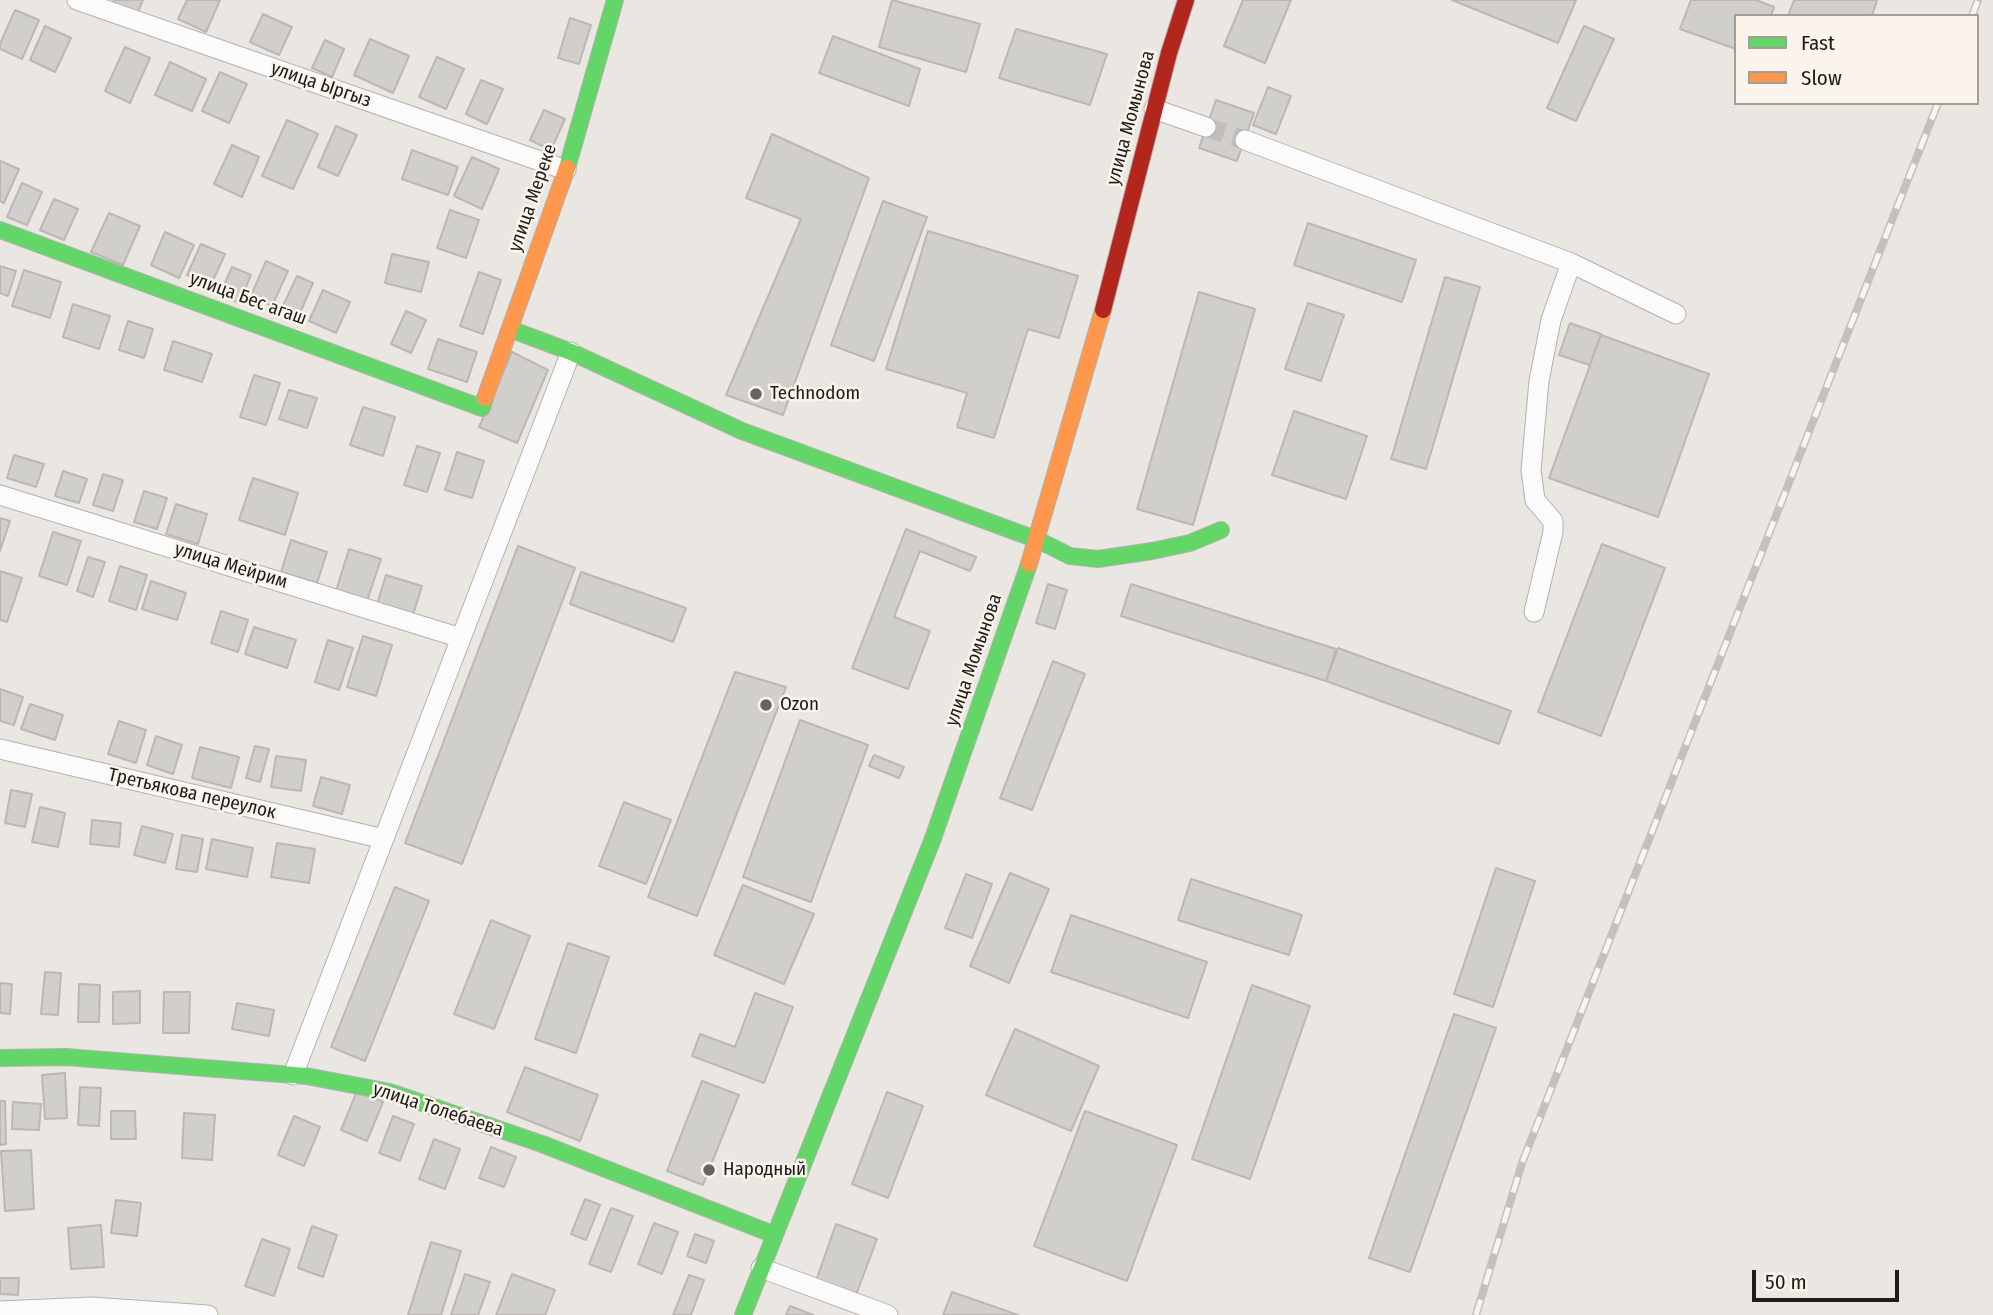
<!DOCTYPE html>
<meta charset="utf-8">
<style>
body{margin:0}
#map{position:relative;width:1993px;height:1315px;overflow:hidden;background:#eae6e2;font-family:"Fira Sans Condensed",sans-serif}
canvas{display:block}
.legend{position:absolute;left:1734px;top:14px;width:245px;height:91px;box-sizing:border-box;background:#fbf4ed;border:2px solid #a39e98;margin:0;padding:9px 12px;list-style:none;font-size:21px;color:#1e1c19}
.legend li{display:flex;align-items:center;gap:14px;height:35px}
.legend b{width:35px;border:2px solid #a39e98}
.scale{position:absolute;left:1752px;top:1270px;width:147px;height:32px;box-sizing:border-box;border:4px solid #1e1c19;border-top:0;padding-left:9px;font-size:21px;line-height:24px;white-space:nowrap;color:#1e1c19;-webkit-text-stroke:5px #fbf4ed;paint-order:stroke}
</style>
<div id="map">
<canvas width="1993" height="1315"></canvas>
<ul class="legend">
<li><b style="height:9px;background:#63d668"></b>Fast</li>
<li><b style="height:9px;background:#ff974d"></b>Slow</li>
</ul>
<div class="scale">50 m</div>
</div>
<script>
const context = document.querySelector('canvas').getContext('2d');
context.lineJoin = 'round';
function paint(path, color) {
  context.fillStyle = color;
  context.fill(path, 'evenodd');
}
function toPath(rows) {
  const path = new Path2D();
  for (const r of rows) {
    path.moveTo(r[0], r[1]);
    for (let i = 2; i < r.length; i += 2) path.lineTo(r[i], r[i + 1]);
  }
  return path;
}
function trace(path, color, width, dash) {
  context.strokeStyle = color;
  context.lineWidth = width;
  context.lineCap = dash ? 'butt' : 'round';
  context.setLineDash(dash || []);
  context.stroke(path);
}
function write(font, color, halo, rows, align = 'center') {
  context.font = font + ' "Fira Sans Condensed",sans-serif';
  context.lineWidth = 5;
  context.setLineDash([]);
  context.textBaseline = 'middle';
  context.strokeStyle = halo;
  context.fillStyle = color;
  for (const [text, x, y, turn = 0] of rows) {
    context.save();
    context.translate(x, y);
    context.rotate((+turn || 0) * Math.PI / 180);
    context.textAlign = isNaN(turn) ? turn : align;
    if (halo) context.strokeText(text, 0, 0);
    context.fillText(text, 0, 0);
    context.restore();
  }
}
const building = toPath([
 [114,0,143,0,137,14,113,3,114,0],
 [187,0,220,0,206,32,178,19,187,0],
 [892,0,980,24,966,72,879,47,892,0],
 [1243,0,1291,0,1265,63,1224,46,1243,0],
 [1452,0,1576,0,1558,43,1452,0],
 [1691,0,1756,0,1774,7,1771,16,1736,16,1736,49,1680,29,1691,0],
 [1794,0,1877,0,1872,16,1788,16,1794,0],
 [15,10,39,20,22,59,0,49,0,44,15,10],
 [263,14,292,27,279,55,250,42,263,14],
 [570,18,591,25,579,64,558,58,570,18],
 [45,26,71,38,55,72,30,60,45,26],
 [1584,26,1614,39,1576,121,1547,108,1584,26],
 [1016,29,1107,54,1090,105,999,78,1016,29],
 [833,36,920,69,909,106,819,73,833,36],
 [370,39,409,56,393,93,354,75,370,39],
 [325,40,344,49,332,77,312,68,325,40],
 [125,47,150,58,130,103,105,91,125,47],
 [437,57,464,69,446,109,419,97,437,57],
 [170,62,206,79,192,111,155,95,170,62],
 [220,72,247,84,229,123,202,111,220,72],
 [481,80,503,89,487,124,466,114,481,80],
 [1268,87,1291,96,1276,134,1253,125,1268,87],
 [1216,100,1254,113,1237,161,1199,148,1216,100],
 [544,110,565,119,551,150,530,140,544,110],
 [287,120,318,134,293,189,262,176,287,120],
 [336,126,357,135,338,176,318,167,336,126],
 [772,134,869,178,783,415,726,395,801,219,746,198,772,134],
 [232,145,259,157,242,197,214,184,232,145],
 [412,150,458,167,448,195,402,179,412,150],
 [472,157,499,169,482,209,454,196,472,157],
 [0,161,19,169,4,203,0,201,0,161],
 [22,183,42,192,27,225,7,217,22,183],
 [54,199,78,209,64,240,40,230,54,199],
 [883,201,927,217,874,361,831,345,883,201],
 [450,210,479,220,466,258,437,248,450,210],
 [109,213,140,226,123,265,91,252,109,213],
 [1308,223,1416,260,1402,302,1294,265,1308,223],
 [928,231,1078,276,1059,338,1028,329,994,438,957,427,967,393,886,369,928,231],
 [165,232,194,245,179,278,151,265,165,232],
 [201,244,225,254,211,285,187,275,201,244],
 [392,254,429,262,421,292,385,283,392,254],
 [266,261,288,271,272,306,251,296,266,261],
 [0,266,16,271,8,296,0,293,0,266],
 [232,267,251,275,239,303,220,294,232,267],
 [24,270,61,282,50,318,12,306,24,270],
 [479,272,501,280,483,334,460,326,479,272],
 [297,276,313,283,300,313,283,306,297,276],
 [1445,277,1480,287,1426,469,1391,459,1445,277],
 [323,290,350,302,336,333,309,321,323,290],
 [1199,292,1255,309,1193,525,1137,509,1199,292],
 [1308,303,1344,315,1321,381,1285,369,1308,303],
 [73,304,110,316,99,349,63,337,73,304],
 [406,311,426,320,411,353,391,344,406,311],
 [128,321,153,329,144,358,119,350,128,321],
 [1570,323,1601,334,1590,365,1559,355,1570,323],
 [1601,335,1709,374,1658,517,1549,478,1601,335],
 [438,339,477,352,467,382,428,369,438,339],
 [173,341,212,354,202,382,164,370,173,341],
 [512,352,548,370,517,443,479,427,512,352],
 [254,375,280,383,266,425,240,417,254,375],
 [289,390,317,398,307,428,279,419,289,390],
 [363,407,395,417,383,456,350,445,363,407],
 [1294,411,1367,436,1346,499,1272,475,1294,411],
 [417,446,440,453,427,492,404,485,417,446],
 [457,452,484,461,472,498,445,490,457,452],
 [14,455,44,464,36,487,7,478,14,455],
 [63,471,87,479,79,503,55,496,63,471],
 [103,474,123,480,113,511,93,505,103,474],
 [253,478,298,493,285,535,239,520,253,478],
 [144,491,167,498,157,529,134,522,144,491],
 [176,504,207,514,198,544,166,534,176,504],
 [0,518,10,521,0,551,0,518],
 [906,529,976,557,970,571,920,551,894,617,930,631,908,689,852,668,906,529],
 [53,532,81,541,67,585,39,576,53,532],
 [291,540,327,552,317,583,281,572,291,540],
 [1602,544,1665,568,1601,736,1538,712,1602,544],
 [518,546,575,568,462,864,405,843,518,546],
 [349,549,381,559,366,604,335,594,349,549],
 [88,557,105,562,93,597,77,591,88,557],
 [120,566,147,575,136,610,109,601,120,566],
 [0,571,22,578,7,622,0,620,0,571],
 [581,572,686,608,673,642,570,604,581,572],
 [386,575,422,586,413,615,377,604,386,575],
 [151,581,186,593,177,620,142,609,151,581],
 [1048,584,1067,590,1055,629,1036,623,1048,584],
 [1131,584,1336,649,1326,681,1121,616,1131,584],
 [221,611,248,620,238,652,211,643,221,611],
 [254,627,296,640,287,668,245,654,254,627],
 [363,636,392,645,376,696,347,687,363,636],
 [328,640,353,648,339,690,315,682,328,640],
 [1338,648,1511,711,1499,744,1326,681,1338,648],
 [1053,661,1085,674,1032,810,1000,798,1053,661],
 [735,672,786,687,697,916,648,897,735,672],
 [0,689,23,697,14,725,0,721,0,689],
 [30,704,63,715,55,740,21,729,30,704],
 [800,720,868,745,811,902,743,877,800,720],
 [119,721,146,730,136,763,108,754,119,721],
 [156,736,182,745,173,774,147,765,156,736],
 [255,746,269,749,260,782,246,778,255,746],
 [200,747,239,757,231,788,192,778,200,747],
 [874,755,904,767,899,778,869,766,874,755],
 [276,756,306,760,301,791,271,787,276,756],
 [321,777,350,785,342,814,313,806,321,777],
 [11,790,32,794,25,827,5,823,11,790],
 [624,802,671,820,646,884,599,866,624,802],
 [40,807,65,813,58,847,32,842,40,807],
 [92,820,121,823,119,847,90,844,92,820],
 [142,826,173,834,165,863,134,855,142,826],
 [182,835,203,839,197,872,176,869,182,835],
 [212,839,253,848,247,877,206,869,212,839],
 [277,843,315,849,309,883,271,877,277,843],
 [1496,868,1535,881,1493,1007,1454,994,1496,868],
 [1010,873,1049,889,1009,983,970,966,1010,873],
 [966,874,992,884,972,938,945,928,966,874],
 [1191,879,1302,915,1289,955,1178,920,1191,879],
 [743,885,814,914,784,984,714,955,743,885],
 [395,887,429,901,365,1061,331,1047,395,887],
 [1071,915,1207,962,1188,1018,1051,972,1071,915],
 [491,920,530,936,494,1029,454,1014,491,920],
 [568,943,609,957,576,1053,535,1039,568,943],
 [45,972,61,973,58,1015,41,1014,45,972],
 [0,983,12,984,10,1014,0,1013,0,983],
 [79,984,100,985,99,1022,78,1022,79,984],
 [1252,985,1310,1006,1250,1179,1192,1159,1252,985],
 [140,991,140,1023,113,1024,113,992,140,991],
 [164,992,190,992,189,1033,163,1033,164,992],
 [755,993,793,1007,764,1083,692,1056,700,1034,735,1047,755,993],
 [237,1003,274,1010,269,1036,232,1029,237,1003],
 [1454,1014,1496,1028,1410,1272,1369,1258,1454,1014],
 [1015,1029,1099,1066,1071,1131,986,1095,1015,1029],
 [525,1067,598,1095,580,1141,507,1112,525,1067],
 [65,1073,67,1118,45,1119,42,1075,65,1073],
 [702,1081,739,1095,703,1185,667,1171,702,1081],
 [80,1087,101,1088,99,1126,78,1125,80,1087],
 [357,1091,383,1102,367,1141,341,1130,357,1091],
 [887,1092,923,1106,888,1198,852,1184,887,1092],
 [0,1101,5,1101,6,1144,0,1145,0,1101],
 [13,1102,41,1104,39,1130,12,1129,13,1102],
 [111,1111,135,1111,136,1139,111,1139,111,1111],
 [1085,1111,1177,1145,1127,1281,1034,1246,1085,1111],
 [184,1113,215,1115,212,1160,182,1158,184,1113],
 [294,1116,320,1127,304,1166,278,1155,294,1116],
 [393,1116,414,1124,400,1161,379,1153,393,1116],
 [434,1139,460,1149,445,1189,419,1179,434,1139],
 [491,1147,516,1157,504,1187,479,1178,491,1147],
 [31,1150,34,1209,5,1211,1,1151,31,1150],
 [585,1199,600,1205,586,1240,571,1234,585,1199],
 [116,1200,141,1203,137,1236,111,1233,116,1200],
 [611,1208,633,1216,611,1272,589,1264,611,1208],
 [654,1223,678,1232,662,1274,638,1264,654,1223],
 [836,1224,877,1239,856,1295,816,1281,836,1224],
 [101,1225,104,1267,71,1269,68,1228,101,1225],
 [312,1226,337,1235,323,1277,298,1268,312,1226],
 [695,1234,714,1241,706,1263,687,1256,695,1234],
 [262,1239,290,1249,274,1296,245,1286,262,1239],
 [431,1242,461,1251,441,1315,408,1315,431,1242],
 [465,1274,490,1282,478,1315,451,1315,465,1274],
 [512,1274,555,1290,545,1315,496,1315,512,1274],
 [689,1275,704,1280,691,1315,673,1315,689,1275],
 [0,1278,19,1278,18,1295,0,1294,0,1278],
 [952,1292,1018,1315,943,1315,952,1292],
 [790,1306,813,1315,786,1315,790,1306]
]);
paint(building, '#d1cfcb');
trace(building, '#bab7b4', 2);
trace(toPath([
 [1206,127,1245,140]
]), '#c1beba', 19, [19, 10]);
const street = toPath([
 [77,0,566,170],
 [1154,109,1206,127],
 [1245,140,1571,263,1676,314],
 [0,495,461,638],
 [1534,612,1553,532,1553,521,1535,500,1531,470,1539,381,1551,320,1571,263],
 [0,749,384,839],
 [293,1075,571,352],
 [761,1268,888,1315],
 [0,1311,91,1307,208,1315]
]);
const fast = toPath([
 [567,168,615,0],
 [0,230,482,408,485,398],
 [510,329,571,352,742,431,1038,540,1070,556,1098,559,1152,551,1190,543,1221,530],
 [0,1058,66,1057,306,1076,390,1092,542,1144,775,1235],
 [743,1315,932,841,1029,564]
]);
const slow = toPath([
 [485,398,567,168],
 [1029,564,1103,310]
]);
const jam = toPath([
 [1103,310,1169,53,1186,0]
]);
trace(street, '#b4b1ae', 21);
trace(fast, '#b4b1ae', 18);
trace(slow, '#b4b1ae', 18);
trace(jam, '#b4b1ae', 18);
trace(street, '#fcfbfb', 19);
trace(fast, '#63d668', 16);
trace(slow, '#ff974d', 16);
trace(jam, '#b3261e', 16);
const rail = toPath([
 [1972,16,1978,0],
 [1476,1315,1522,1163,1938,103]
]);
trace(rail, '#c2c1c0', 8);
trace(rail, '#fbf4ed', 5, [16]);
for (const [x, y, r, color] of [
 [756,394,7,"#65635f"],
 [766,705,7,"#65635f"],
 [709,1170,7,"#65635f"]
]) {
  const dot = new Path2D();
  dot.arc(x, y, r, 0, 2 * Math.PI);
  context.fillStyle = color;
  context.fill(dot);
  trace(dot, '#fbf4ed', 2.5);
}
write('19px', '#1e1c19', '#fbf4ed', [
 ["улица Ыргыз",321,85,19],
 ["улица Момынова",1131,118,-75],
 ["улица Мереке",533,198,-71],
 ["улица Бес агаш",248,299,20],
 ["улица Мейрим",231,566,17],
 ["улица Момынова",974,660,-71],
 ["Третьякова переулок",192,794,13],
 ["улица Толебаева",438,1110,18]
]);
write('19px', '#1e1c19', '#fbf4ed', [
 ["Technodom",770,394],
 ["Ozon",780,705],
 ["Народный",723,1170]
], 'left');
</script>
